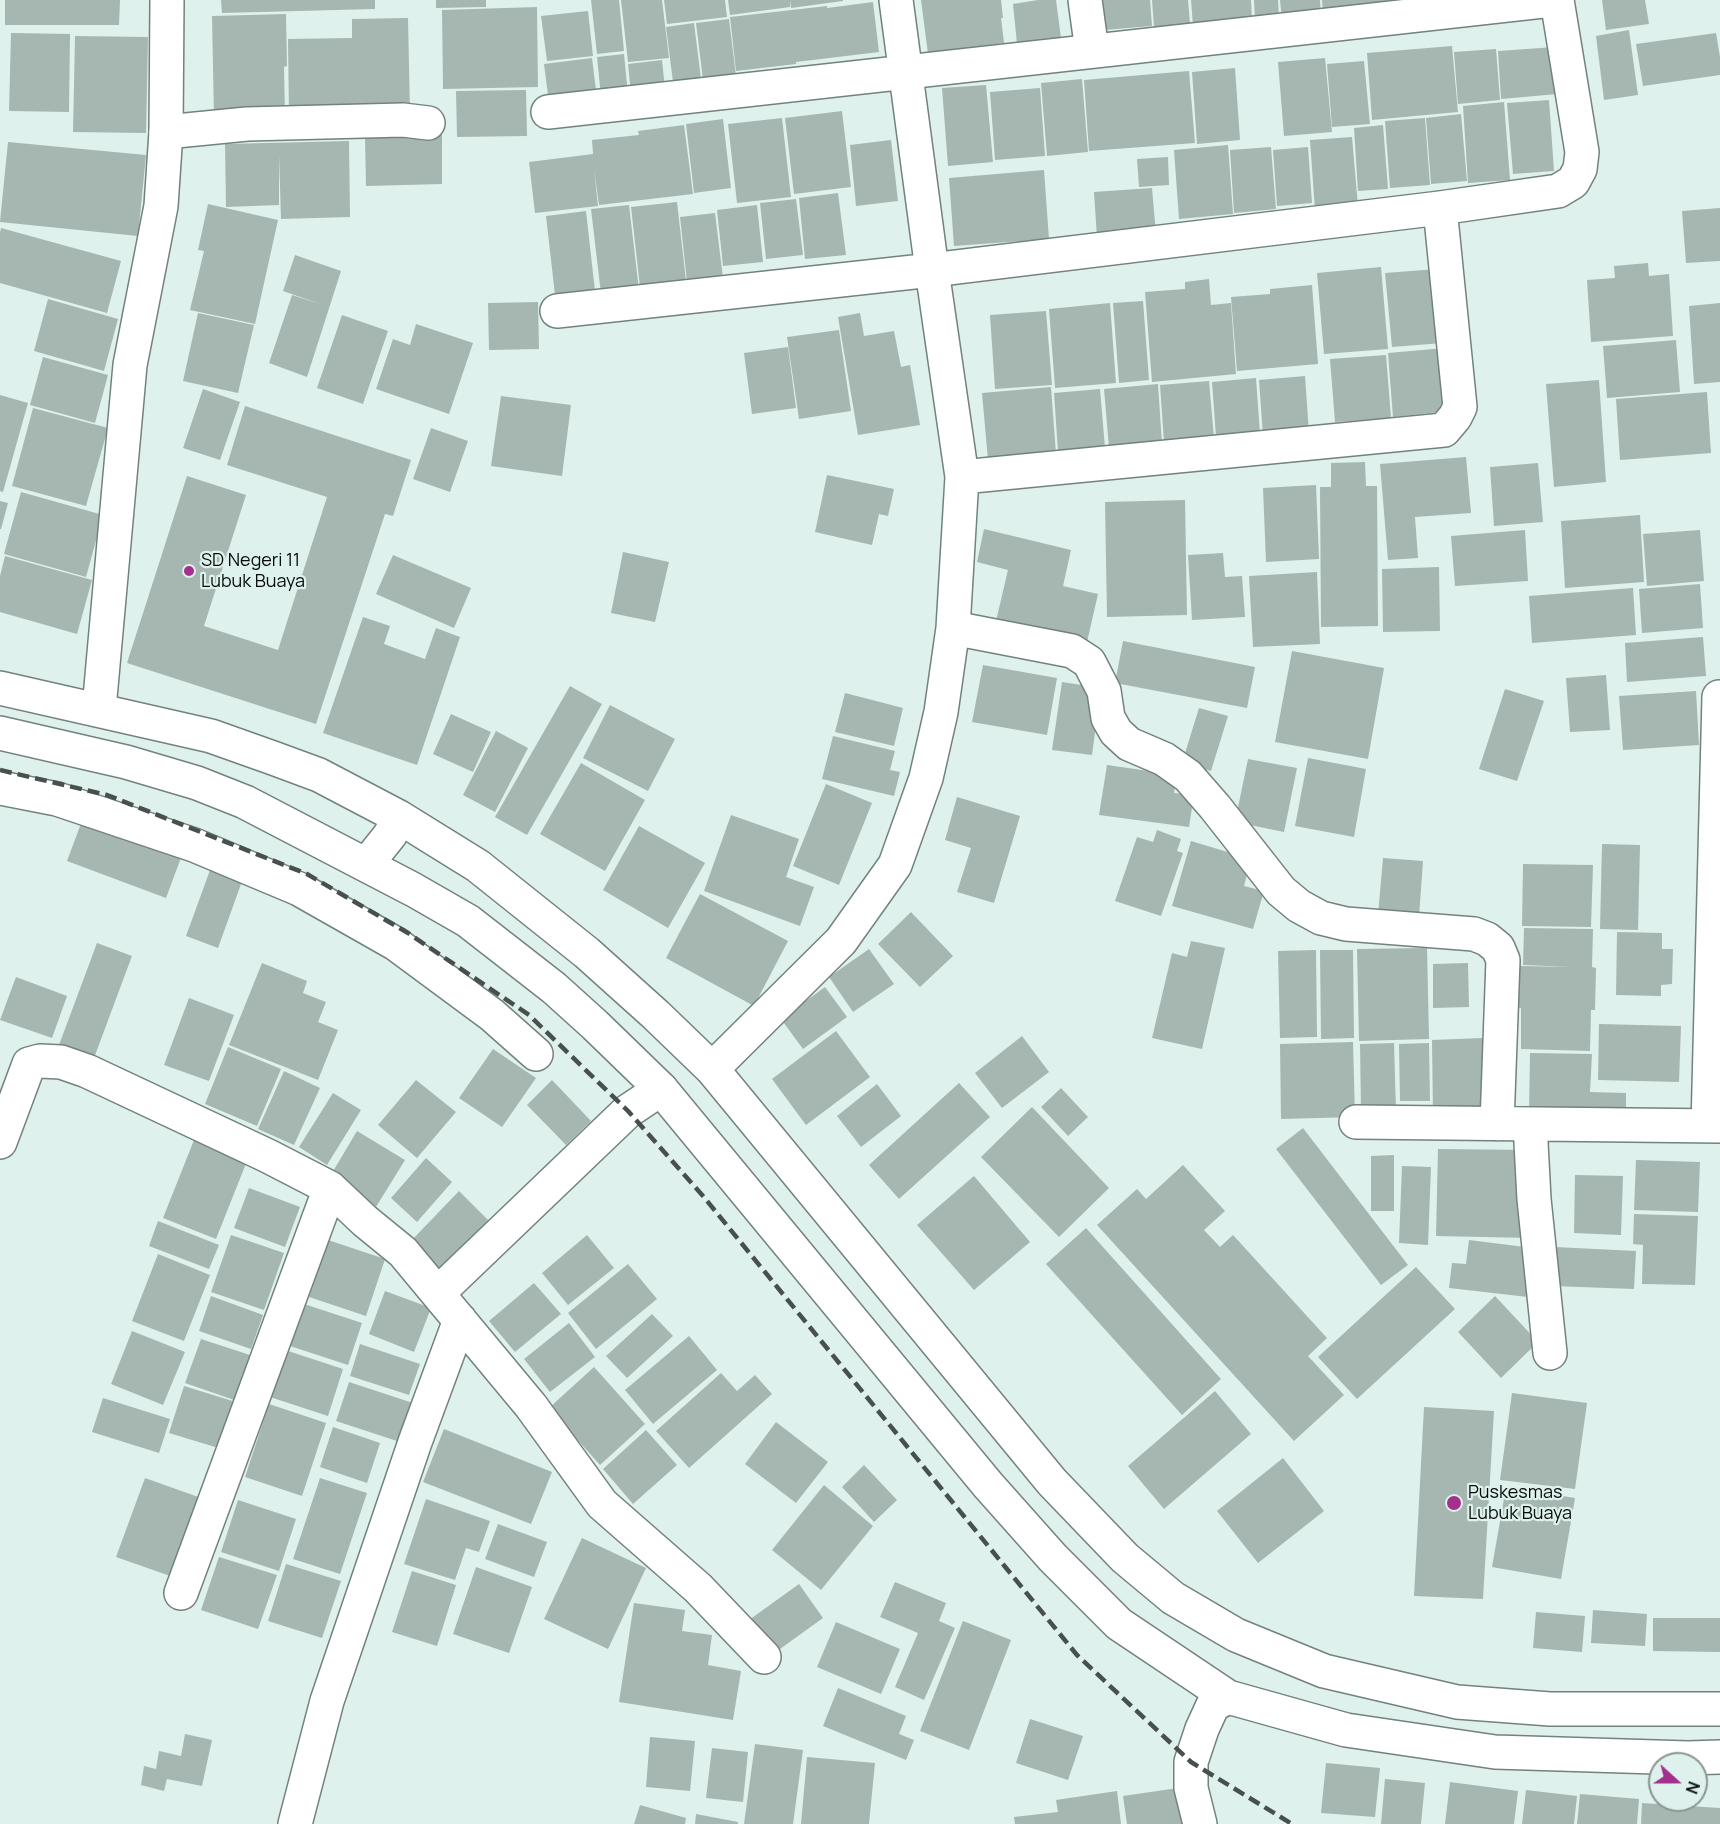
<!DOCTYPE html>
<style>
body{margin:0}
#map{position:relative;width:1720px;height:1824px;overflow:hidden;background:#dff1ec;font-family:Manrope,sans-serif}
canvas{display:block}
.north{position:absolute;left:1648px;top:1752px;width:60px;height:60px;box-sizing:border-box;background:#dff1ec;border:2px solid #899692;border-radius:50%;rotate:111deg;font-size:16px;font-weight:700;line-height:24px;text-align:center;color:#070d0b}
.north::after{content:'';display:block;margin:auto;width:21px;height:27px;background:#a2308c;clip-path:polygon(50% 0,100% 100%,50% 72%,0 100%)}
</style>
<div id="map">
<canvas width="1720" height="1824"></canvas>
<div class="north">N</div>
</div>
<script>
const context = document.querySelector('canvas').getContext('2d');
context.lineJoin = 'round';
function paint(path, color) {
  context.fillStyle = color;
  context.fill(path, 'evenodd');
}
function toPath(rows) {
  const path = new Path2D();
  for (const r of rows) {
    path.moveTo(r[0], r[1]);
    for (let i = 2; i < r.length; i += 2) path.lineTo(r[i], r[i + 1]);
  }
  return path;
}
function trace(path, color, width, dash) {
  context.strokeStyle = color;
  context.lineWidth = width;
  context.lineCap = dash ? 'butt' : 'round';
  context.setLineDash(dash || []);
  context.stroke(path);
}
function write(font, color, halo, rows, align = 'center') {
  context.font = font + ' Manrope,sans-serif';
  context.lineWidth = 4.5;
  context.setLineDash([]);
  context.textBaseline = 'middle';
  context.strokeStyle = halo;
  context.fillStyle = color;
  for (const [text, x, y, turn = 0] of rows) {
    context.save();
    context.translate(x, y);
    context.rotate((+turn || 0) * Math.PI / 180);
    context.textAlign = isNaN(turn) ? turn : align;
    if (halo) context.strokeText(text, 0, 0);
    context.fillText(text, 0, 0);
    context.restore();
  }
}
paint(toPath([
 [5,0,120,0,119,25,5,25],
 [221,0,375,0,375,9,222,13],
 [436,0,486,0,486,7,436,8],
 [591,0,619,0,624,51,597,54],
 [621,0,662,0,669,58,628,62],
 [664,0,725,0,727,17,667,24],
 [728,0,790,0,790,7,730,15],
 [790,0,843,0,843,1,791,8],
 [921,0,1001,0,1003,18,1001,18,1004,43,928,54],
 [1038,0,1056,0,1061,38,1017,44,1013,4],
 [1103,0,1150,0,1152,26,1105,30],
 [1152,0,1188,0,1190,24,1154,27],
 [1191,0,1251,0,1252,21,1193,26],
 [1254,0,1278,0,1279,18,1255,20],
 [1280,0,1320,0,1321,16,1282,20],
 [1322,0,1387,0,1388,6,1323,12],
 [1602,0,1645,0,1649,24,1606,30],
 [873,2,879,52,796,62,796,64,736,71,730,17,827,6,827,8],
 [537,7,538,87,443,89,442,10],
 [588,11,593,56,547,61,541,16],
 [286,14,287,66,284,67,285,116,214,118,212,16],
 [408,18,410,113,289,116,288,39,352,38,352,19],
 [729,19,736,76,703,80,696,23],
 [694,23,701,79,673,82,666,27],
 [1629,30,1638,95,1604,100,1596,36],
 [11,33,70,34,69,112,9,111],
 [1716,33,1720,57,1720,75,1643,86,1636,44],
 [75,36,148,37,146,133,73,132],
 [1452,46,1458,112,1372,120,1367,53],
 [1555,47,1558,94,1501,99,1498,51],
 [1496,49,1500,100,1458,104,1454,52],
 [624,54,628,94,601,97,597,57],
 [592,58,597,98,549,103,544,64],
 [1325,58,1332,132,1284,136,1278,62],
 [662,60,665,89,631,94,628,64],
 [1364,61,1370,124,1332,127,1327,64],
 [1235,68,1240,140,1197,144,1192,72],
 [1189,71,1195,143,1089,151,1084,80],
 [1082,79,1088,152,1047,156,1041,83],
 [986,85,993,162,948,166,942,88],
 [1040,88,1045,156,995,160,990,92],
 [526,90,527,136,457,137,456,91],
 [1549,100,1554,171,1513,174,1507,103],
 [1504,102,1510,180,1468,183,1463,106],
 [842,111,851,187,794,194,785,118],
 [1461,114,1467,181,1431,184,1426,118],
 [782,118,791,197,737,203,728,124],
 [1425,118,1430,185,1390,188,1385,121],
 [723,119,731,188,694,193,686,124],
 [684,125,693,194,599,205,594,169,598,206,535,213,529,162,593,154,592,140,639,135,638,131],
 [1383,125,1388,189,1358,191,1354,128],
 [442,134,442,184,366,186,365,136],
 [1352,137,1358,206,1315,210,1310,140],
 [891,140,898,201,856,206,850,145],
 [349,141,350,217,281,219,279,155,279,205,226,207,225,144],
 [8,142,146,155,138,236,0,222],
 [1228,145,1233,214,1179,219,1174,150],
 [1271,147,1276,209,1234,213,1230,150],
 [1308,147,1312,203,1277,206,1273,150],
 [1168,157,1169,185,1139,187,1137,159],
 [1044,170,1049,239,954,246,949,178],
 [1152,188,1156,234,1097,238,1094,192],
 [838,193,846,255,805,259,799,198],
 [796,199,803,255,766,259,760,203],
 [677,202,686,281,640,287,631,207],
 [208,204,278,220,255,324,190,310,204,251,198,250],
 [629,205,639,290,601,294,591,209],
 [757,205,763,262,723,266,717,210],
 [1720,208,1720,261,1686,263,1682,211],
 [586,211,595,291,555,295,546,216],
 [715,213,723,278,687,282,680,217],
 [1,228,121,261,107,313,0,283,0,233],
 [295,255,341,271,307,377,269,363,292,295,323,305,283,291],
 [1648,263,1649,276,1669,274,1673,336,1591,342,1587,280,1615,278,1614,266],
 [1381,267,1388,349,1324,354,1317,273],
 [1437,269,1443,343,1392,347,1385,273],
 [1209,279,1211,305,1231,303,1236,374,1152,382,1145,292,1185,289,1185,282],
 [1312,285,1318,364,1237,371,1231,297,1270,294,1270,289],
 [48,299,118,319,104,371,34,351],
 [1143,301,1149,380,1119,383,1113,303],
 [538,302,539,349,489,350,488,303],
 [1110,303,1116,383,1055,388,1049,309],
 [1720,303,1720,382,1694,384,1689,306],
 [1046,311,1052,385,995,389,990,315],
 [198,313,254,325,238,393,183,381],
 [860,313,864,336,894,331,901,367,910,365,920,425,858,435,838,317],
 [342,315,388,331,363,404,317,388],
 [416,324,473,343,449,414,376,389,393,339,410,345],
 [839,330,851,411,799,419,787,337],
 [1676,340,1680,392,1607,398,1603,346],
 [788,347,796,408,752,414,744,353],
 [1445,348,1449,411,1393,417,1388,353],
 [1386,355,1391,418,1335,422,1330,359],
 [43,357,108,375,95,423,30,405],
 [1305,376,1309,433,1263,436,1259,380],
 [1256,378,1260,434,1216,437,1212,382],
 [1599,380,1606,482,1554,487,1546,384],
 [1209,381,1214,438,1164,442,1160,385],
 [1158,384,1162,444,1109,448,1104,389],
 [1051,387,1056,454,988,460,982,393],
 [203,389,240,402,220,460,183,448],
 [1100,389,1105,448,1058,452,1054,393],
 [1707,392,1711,453,1620,460,1616,399],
 [0,395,28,403,3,492,0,491],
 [501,396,571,405,562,476,491,466],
 [245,406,411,460,393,516,385,514,316,724,127,663,187,476,246,495,204,626,278,650,327,497,227,465],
 [33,408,108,428,86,506,12,486],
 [431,428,468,441,450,492,413,479],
 [1466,457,1471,513,1415,517,1418,558,1388,560,1380,464],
 [1365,462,1366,486,1377,486,1378,626,1321,627,1320,487,1331,487,1331,463],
 [1538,463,1543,522,1494,526,1490,467],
 [827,475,894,489,888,516,879,514,872,545,815,532],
 [1316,485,1319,559,1266,562,1263,488],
 [21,492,103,515,86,577,4,554],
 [1185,500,1187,615,1107,617,1105,502],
 [0,501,8,503,1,529,0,529],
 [1640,515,1644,582,1565,588,1561,521],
 [984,529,1071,550,1063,586,1098,594,1087,642,996,621,1008,570,977,562],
 [1525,530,1528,581,1455,586,1451,536],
 [1700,530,1704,581,1647,586,1643,534],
 [623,552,669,562,655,622,611,613],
 [1223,553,1225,577,1242,576,1245,617,1192,620,1188,555],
 [393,555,471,588,454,628,376,594],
 [5,556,92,580,77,634,0,612,0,576],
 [1439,567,1440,631,1383,632,1382,569],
 [1317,572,1320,644,1253,647,1249,576],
 [1700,584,1703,628,1642,633,1639,589],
 [1633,588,1636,635,1532,643,1529,596],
 [363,617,390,626,384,644,425,659,436,628,460,637,417,765,323,733],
 [1703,637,1706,676,1627,682,1625,643],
 [1123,641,1255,667,1247,708,1115,683],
 [1292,651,1384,668,1368,759,1275,742],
 [983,665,1057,678,1047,735,972,722],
 [1606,675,1610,730,1570,732,1566,678],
 [1062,682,1101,688,1092,755,1052,750],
 [570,686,602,704,527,835,495,817],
 [1505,689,1544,701,1517,781,1479,769],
 [1696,691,1699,745,1623,750,1619,696],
 [845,693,903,708,894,746,835,732],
 [610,705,675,739,648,791,583,758],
 [1199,708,1228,716,1211,771,1182,763],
 [451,714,491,732,473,772,433,754],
 [496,731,528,748,495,812,463,795],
 [833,736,895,751,890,770,900,772,894,796,822,779],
 [1308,758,1366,769,1354,837,1295,826],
 [1248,759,1297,768,1284,832,1235,822],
 [581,763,645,800,605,871,540,834],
 [1107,765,1177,775,1174,793,1194,795,1189,827,1099,815],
 [826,784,872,803,839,885,793,866],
 [957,797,1020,816,994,903,957,892,971,848,945,840],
 [731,815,799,839,786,877,814,887,800,926,704,891],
 [83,818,182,855,166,898,67,861],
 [639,826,705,863,668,928,603,890],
 [1157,830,1181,839,1177,851,1183,853,1161,916,1115,901,1137,837,1153,842],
 [1191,841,1251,859,1244,886,1264,891,1253,929,1172,906],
 [1602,844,1640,845,1638,930,1600,929],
 [1383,858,1423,861,1419,917,1378,915],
 [213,862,245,873,218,948,186,936],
 [1523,864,1593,865,1591,927,1522,926],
 [700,894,788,941,754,1006,666,958],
 [911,912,953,956,920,987,878,944],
 [1524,928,1593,929,1592,967,1596,968,1595,1010,1591,1010,1590,1051,1521,1049,1521,1008,1518,1008,1519,966,1572,967,1523,965],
 [1617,932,1662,933,1662,949,1673,949,1672,984,1661,985,1661,996,1616,995],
 [1191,941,1225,948,1202,1049,1152,1038,1172,953,1187,957],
 [97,943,132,956,94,1058,59,1045],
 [1427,948,1429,1039,1359,1041,1357,949],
 [869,949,894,984,853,1012,829,977],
 [1316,950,1317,1037,1280,1038,1278,951],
 [1320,950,1353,950,1354,1038,1321,1039],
 [262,963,307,981,303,993,326,1002,318,1022,338,1030,318,1080,229,1045],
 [1468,963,1469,1007,1433,1008,1433,964],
 [16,977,67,996,52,1038,0,1020],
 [825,987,847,1017,803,1049,781,1019],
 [189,998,234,1015,209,1081,164,1065],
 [1599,1024,1681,1026,1679,1082,1598,1080],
 [836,1031,870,1077,806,1125,772,1079],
 [1022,1036,1049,1072,1002,1108,975,1073],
 [1482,1038,1483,1114,1433,1115,1432,1040],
 [1353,1042,1355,1117,1281,1119,1280,1044],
 [1394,1043,1396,1111,1361,1111,1360,1044],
 [1429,1043,1430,1101,1400,1101,1399,1044],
 [228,1047,281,1069,257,1126,205,1104],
 [493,1049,536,1078,502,1127,459,1098],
 [1530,1053,1592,1054,1590,1092,1626,1093,1626,1113,1529,1112],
 [284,1071,320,1088,294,1145,258,1129],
 [416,1080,456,1112,417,1158,378,1125],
 [552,1080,591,1121,566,1145,527,1105],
 [959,1083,990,1117,899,1199,869,1165],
 [877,1084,901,1116,861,1147,837,1116],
 [1061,1088,1088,1117,1068,1136,1041,1107],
 [333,1093,361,1110,327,1165,299,1147],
 [1032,1107,1109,1188,1059,1237,981,1157],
 [1303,1128,1408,1265,1381,1285,1276,1149],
 [357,1131,405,1160,376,1207,329,1178],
 [194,1140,247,1161,216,1239,163,1218],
 [1438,1149,1530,1150,1529,1238,1436,1236],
 [1394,1155,1394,1211,1371,1211,1371,1156],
 [426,1158,452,1182,417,1222,391,1198],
 [1636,1160,1700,1162,1698,1212,1634,1210],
 [1183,1165,1225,1211,1204,1230,1220,1247,1233,1235,1327,1338,1308,1356,1344,1395,1294,1441,1097,1225,1137,1189,1146,1199],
 [1402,1166,1431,1167,1428,1245,1399,1243],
 [1575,1175,1623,1176,1621,1235,1574,1233],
 [974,1176,1030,1242,974,1290,917,1225],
 [249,1188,300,1207,285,1247,234,1228],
 [459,1191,491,1223,443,1272,411,1241],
 [1634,1214,1698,1216,1695,1285,1642,1284,1643,1245,1633,1244],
 [158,1221,219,1245,209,1269,149,1246],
 [1086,1228,1221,1379,1182,1415,1046,1264],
 [231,1235,284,1253,264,1310,211,1292],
 [587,1235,614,1268,568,1305,542,1273],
 [328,1240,385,1259,366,1316,309,1297],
 [1469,1240,1533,1248,1528,1297,1449,1288,1452,1263,1466,1264],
 [1555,1247,1636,1251,1634,1289,1553,1286],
 [158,1254,210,1275,184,1341,132,1321],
 [628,1264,657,1299,596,1349,568,1313],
 [1416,1267,1455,1309,1357,1399,1318,1357],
 [534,1283,561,1314,515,1352,489,1321],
 [385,1291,431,1308,414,1352,369,1334],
 [211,1296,263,1315,251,1349,199,1331],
 [1495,1296,1538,1342,1501,1378,1458,1332],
 [304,1304,362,1323,348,1365,290,1346],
 [652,1314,673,1336,627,1378,606,1356],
 [569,1323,595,1357,550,1392,524,1359],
 [132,1331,185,1352,163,1405,111,1384],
 [689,1336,717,1370,653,1424,625,1390],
 [201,1339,253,1356,237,1401,185,1383],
 [360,1344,420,1364,409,1395,350,1376],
 [285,1350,343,1369,328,1416,270,1397],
 [594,1367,645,1424,600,1465,549,1408],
 [721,1373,737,1391,755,1375,772,1394,689,1468,656,1431],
 [349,1382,413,1403,400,1442,336,1421],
 [184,1386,239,1403,225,1450,169,1433],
 [1215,1391,1251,1434,1164,1509,1128,1466],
 [1512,1393,1587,1403,1575,1489,1500,1480],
 [103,1398,170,1419,159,1453,92,1432],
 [269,1404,326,1423,302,1496,245,1477],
 [1424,1407,1494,1411,1483,1599,1414,1596],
 [776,1422,828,1462,796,1503,745,1464],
 [333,1427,380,1443,367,1483,320,1467],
 [444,1429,552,1472,531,1524,423,1482],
 [646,1430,677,1465,633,1504,603,1469],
 [1283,1458,1324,1511,1258,1563,1217,1511],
 [864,1465,897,1500,874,1522,842,1487],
 [145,1478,204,1499,176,1578,116,1557],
 [320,1478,367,1493,340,1574,293,1559],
 [824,1485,873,1526,821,1590,772,1550],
 [1506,1487,1575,1498,1561,1579,1492,1567],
 [426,1499,490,1521,479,1552,466,1548,455,1580,404,1564],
 [238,1500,296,1519,279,1571,221,1552],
 [498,1524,547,1542,534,1577,485,1559],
 [582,1538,646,1568,608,1649,544,1619],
 [219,1557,277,1575,258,1629,201,1610],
 [286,1564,341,1581,322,1638,268,1621],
 [476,1567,532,1587,509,1653,453,1634],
 [412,1571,456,1585,437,1646,392,1632],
 [895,1582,946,1603,939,1621,955,1628,924,1700,895,1687,918,1633,880,1617],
 [799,1584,823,1618,773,1654,749,1620],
 [634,1603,685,1610,682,1631,712,1635,708,1665,741,1671,733,1720,619,1702],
 [1593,1610,1647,1614,1645,1646,1591,1643],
 [1536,1612,1585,1616,1582,1652,1533,1648],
 [1653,1618,1720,1618,1720,1652,1653,1651],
 [963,1621,1011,1640,969,1750,920,1731],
 [836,1622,900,1649,881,1694,817,1667],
 [838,1688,906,1716,899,1734,914,1740,906,1760,823,1726],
 [1030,1719,1083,1736,1068,1780,1016,1763],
 [185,1734,212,1740,202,1786,167,1779,164,1791,141,1785,144,1766,156,1769,159,1751,181,1756],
 [650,1737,695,1741,690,1791,646,1787],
 [755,1744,803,1750,793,1824,744,1824],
 [712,1748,748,1752,743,1802,706,1798],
 [807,1757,875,1763,869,1824,801,1824],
 [1326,1763,1380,1768,1375,1817,1321,1813],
 [1385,1779,1425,1783,1421,1824,1381,1824],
 [1450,1782,1518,1791,1514,1824,1445,1824],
 [1185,1787,1191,1824,1127,1824,1123,1796],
 [1526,1790,1577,1796,1574,1824,1522,1824],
 [1117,1791,1121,1824,1015,1824,1014,1817,1058,1812,1056,1800],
 [1580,1794,1639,1799,1637,1824,1577,1824],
 [1642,1803,1720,1808,1720,1824,1641,1824],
 [640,1805,686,1818,685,1824,634,1824],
 [696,1814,738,1822,738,1824,695,1824]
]), '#a6b7b2');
const street = toPath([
 [1085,0,1092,51],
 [548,112,1552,0],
 [166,132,247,124,403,120,428,123],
 [557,311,932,270,1440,208,1558,191,1573,182,1580,169,1582,152,1557,0],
 [962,477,1444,430,1455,417,1460,407,1440,208],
 [953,628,1072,651,1089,662,1104,691,1108,718,1116,732,1129,744,1164,759,1188,776,1215,807,1281,891,1299,906,1321,918,1346,924,1474,934,1487,939,1498,948,1503,960,1497,1124],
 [0,788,57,799,194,845,299,889,396,944,492,1015,536,1054],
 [712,1069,841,941,895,865,926,778,941,712,953,628,962,477,932,270,896,0],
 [1356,1122,1720,1126],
 [1530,1124,1534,1199,1550,1353],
 [1708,1126,1719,697],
 [0,1142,29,1064,40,1061,61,1062,87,1071,268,1156,330,1188,365,1221,403,1252,531,1406,602,1504,698,1588,764,1657],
 [438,1293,628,1111,661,1089],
 [181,1593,330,1188],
 [295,1824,327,1701,415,1442,460,1320]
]);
const secondary = toPath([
 [99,709,130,365,161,206,166,132,167,0],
 [1200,1824,1191,1788,1191,1762,1202,1729,1213,1705,1228,1697]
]);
const highway = toPath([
 [0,688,211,736,273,758,319,775,399,817,478,866,587,953,656,1015,712,1069,1052,1482,1125,1558,1173,1598,1236,1635,1324,1671,1457,1702,1550,1709,1720,1709],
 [0,733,126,762,197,783,245,802,414,890,468,921,554,988,595,1025,661,1089,988,1485,1053,1558,1119,1624,1228,1697,1346,1730,1495,1752,1688,1758,1720,1757],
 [366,865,390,835,399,817]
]);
trace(street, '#72827e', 36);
trace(secondary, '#72827e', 36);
trace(highway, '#72827e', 36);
trace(street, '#fff', 33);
trace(secondary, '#fff', 33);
trace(highway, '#fff', 33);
trace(toPath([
 [0,770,107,795,307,874,408,933,529,1015,628,1111,703,1196,1077,1655,1191,1762,1292,1824]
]), '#47504d', 4.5, [12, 6]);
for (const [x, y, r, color] of [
 [189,571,6,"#a2308c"],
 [1454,1503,8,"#a2308c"]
]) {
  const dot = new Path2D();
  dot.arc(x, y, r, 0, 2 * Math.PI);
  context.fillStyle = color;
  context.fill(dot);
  trace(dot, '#dff1ec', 2);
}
write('18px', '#070d0b', '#dff1ec', [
 ["SD Negeri 11",201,561],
 ["Lubuk Buaya",201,582],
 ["Puskesmas",1468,1493],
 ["Lubuk Buaya",1468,1514]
], 'left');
</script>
